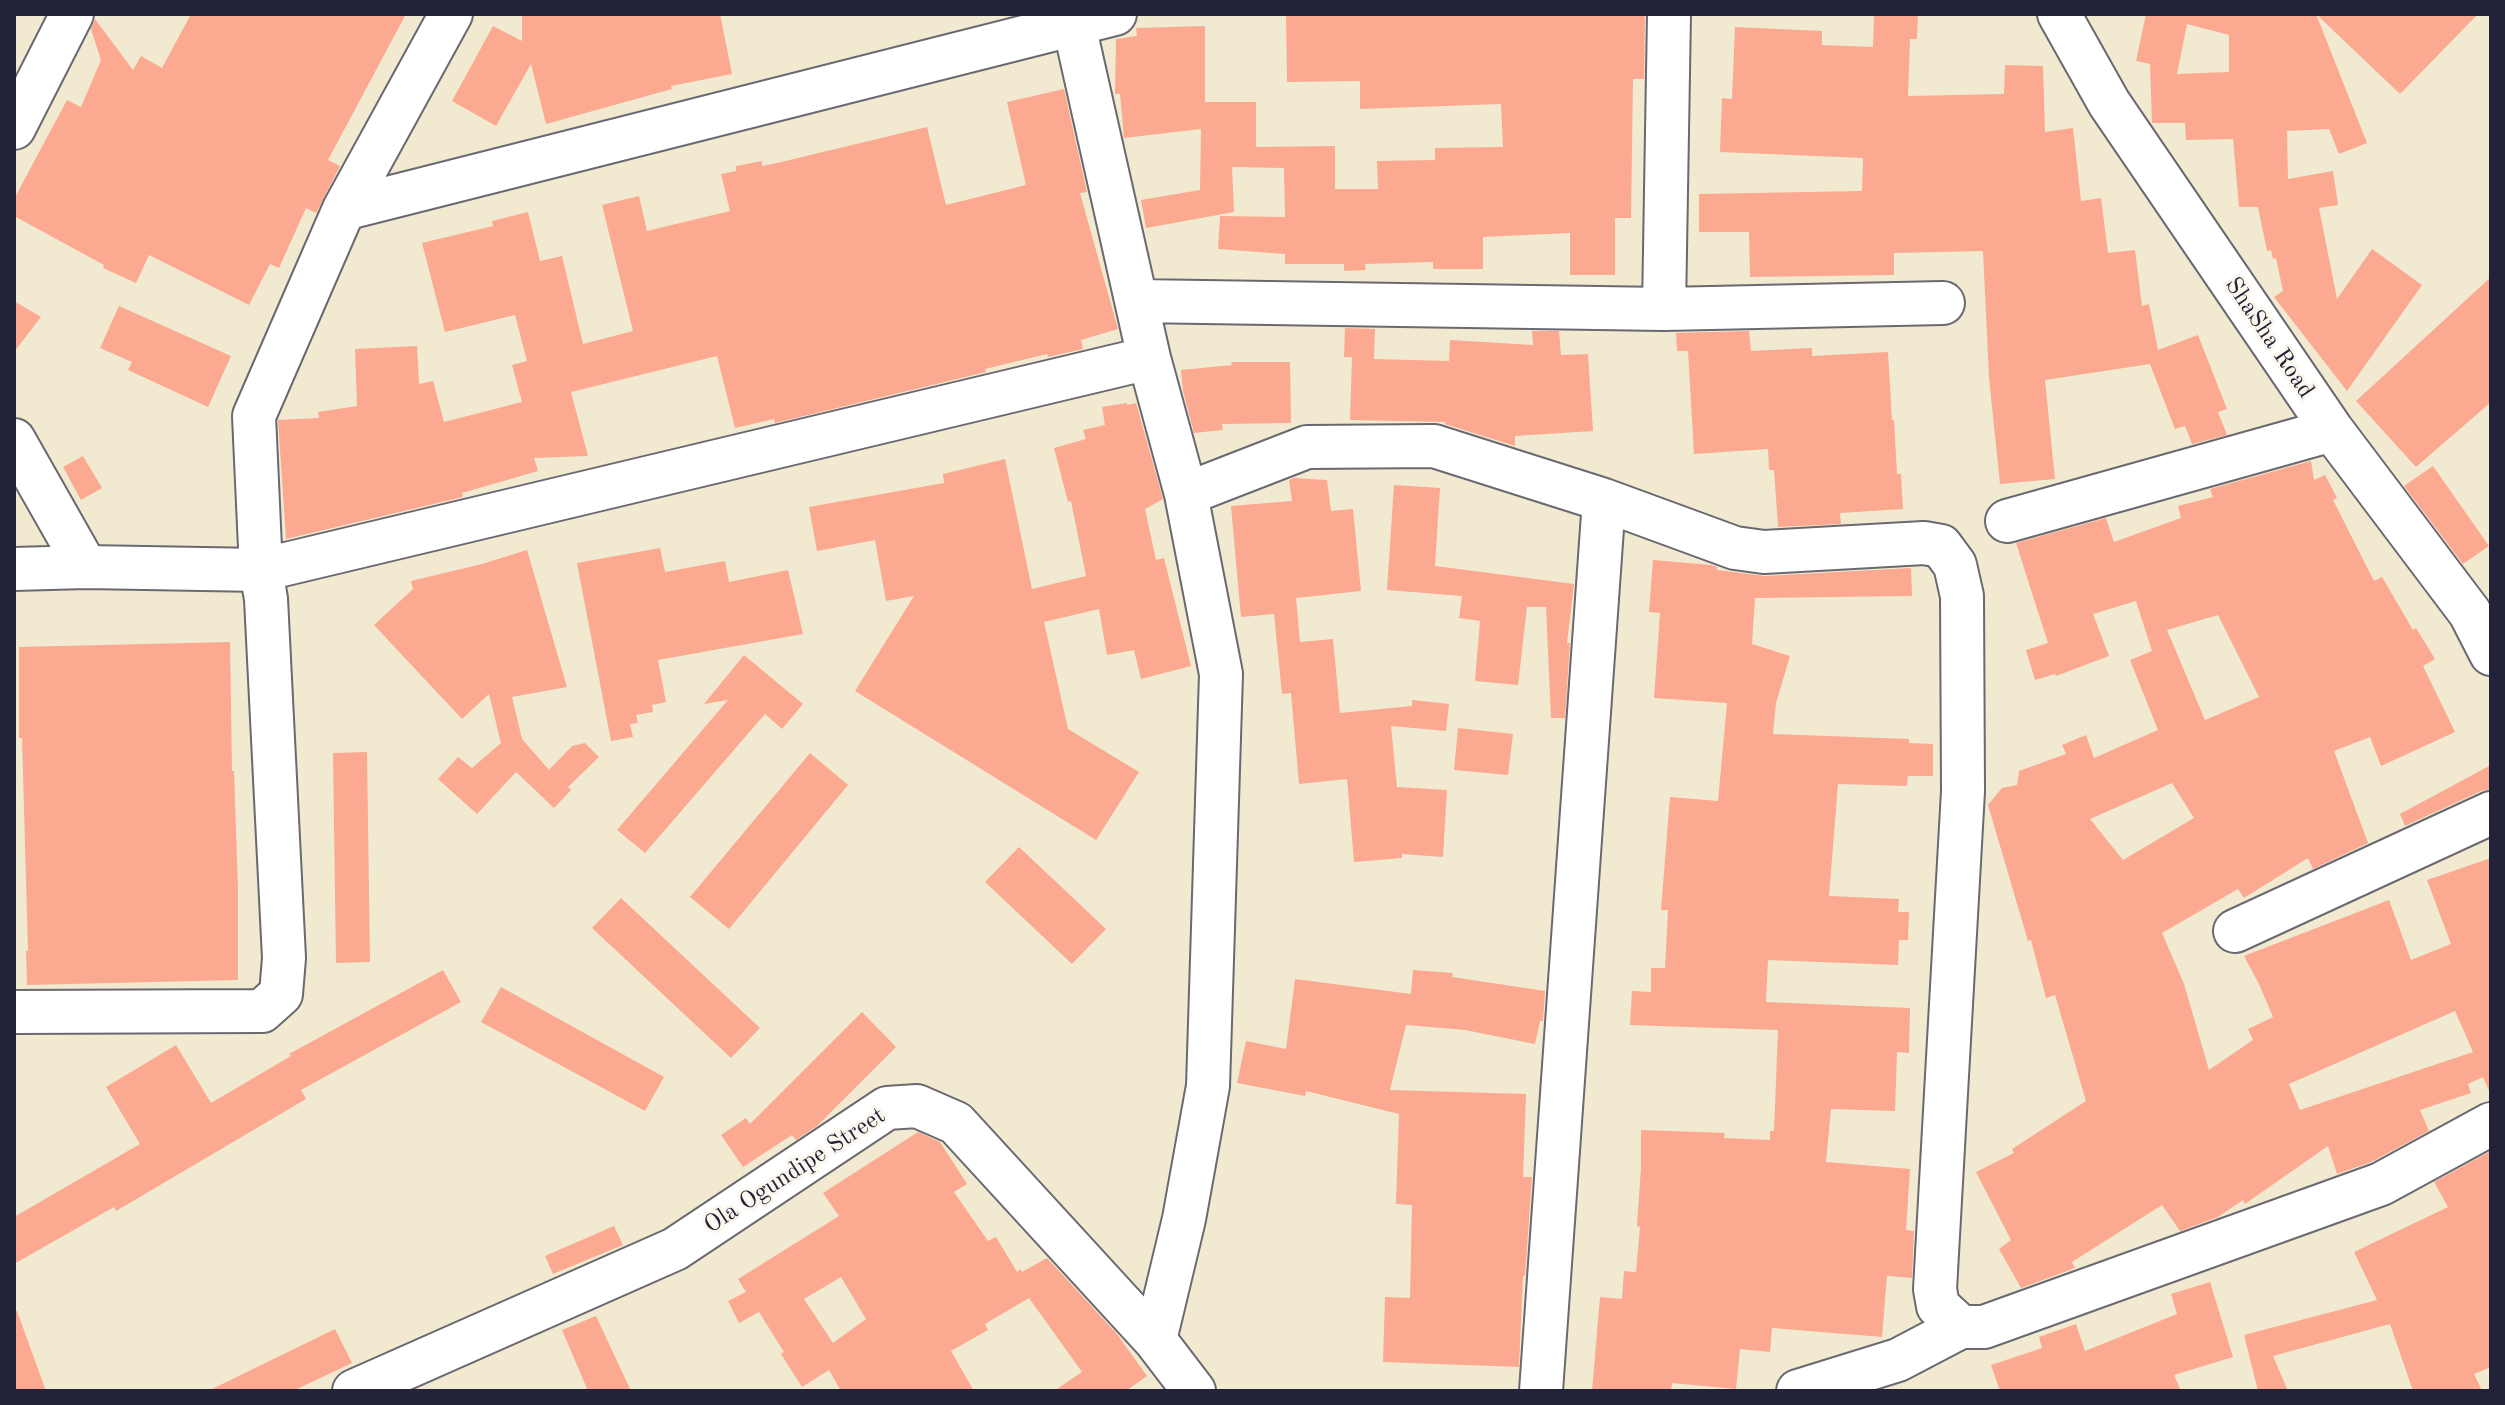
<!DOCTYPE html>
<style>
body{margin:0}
#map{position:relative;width:2505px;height:1405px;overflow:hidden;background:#f1ead1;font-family:"Old Standard TT",serif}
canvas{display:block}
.frame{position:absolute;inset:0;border:16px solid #22223b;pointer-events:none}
</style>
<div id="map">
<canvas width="2505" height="1405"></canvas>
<div class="frame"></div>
</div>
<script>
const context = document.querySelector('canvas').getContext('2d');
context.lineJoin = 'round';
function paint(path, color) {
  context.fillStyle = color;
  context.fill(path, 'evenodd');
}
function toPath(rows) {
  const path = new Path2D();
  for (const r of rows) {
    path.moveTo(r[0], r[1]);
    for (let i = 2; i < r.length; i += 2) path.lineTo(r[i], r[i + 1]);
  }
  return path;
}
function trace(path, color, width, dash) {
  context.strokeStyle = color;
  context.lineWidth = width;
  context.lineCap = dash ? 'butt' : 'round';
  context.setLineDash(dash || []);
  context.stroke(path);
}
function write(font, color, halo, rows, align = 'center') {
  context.font = font + ' "Old Standard TT",serif';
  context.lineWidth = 6;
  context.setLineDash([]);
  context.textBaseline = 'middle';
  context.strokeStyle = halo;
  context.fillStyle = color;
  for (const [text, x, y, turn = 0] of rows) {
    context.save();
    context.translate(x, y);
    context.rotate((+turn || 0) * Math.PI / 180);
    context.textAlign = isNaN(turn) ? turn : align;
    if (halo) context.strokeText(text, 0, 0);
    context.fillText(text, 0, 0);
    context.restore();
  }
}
paint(toPath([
 [191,14,406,14,328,160,340,166,316,213,306,208,279,268,270,264,249,305,149,255,136,283,103,268,104,265,14,216,14,199,67,100,81,107,101,60,91,29,95,19,133,70,141,56,162,68],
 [522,14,720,14,732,74,671,86,672,89,546,124,531,64,496,126,452,101,493,26,522,41],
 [1286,14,1645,14,1644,79,1633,79,1631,218,1615,218,1615,275,1570,275,1570,233,1483,237,1483,269,1433,269,1433,262,1365,264,1366,270,1344,271,1344,264,1285,264,1285,254,1218,249,1220,216,1285,217,1284,168,1232,167,1234,212,1146,228,1141,200,1200,190,1201,129,1124,138,1120,94,1115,94,1116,39,1137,36,1136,28,1205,26,1205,102,1256,102,1256,147,1335,146,1335,189,1378,189,1377,161,1435,160,1435,148,1503,147,1501,104,1360,109,1360,81,1287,82],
 [1874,14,1918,14,1917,39,1910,39,1908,96,2004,94,2005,65,2043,66,2045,132,2073,128,2081,201,2101,198,2108,253,2135,250,2142,306,2149,304,2158,350,2198,335,2227,409,2218,412,2227,435,2192,444,2185,426,2175,429,2150,364,2045,380,2055,479,2000,484,1989,378,1983,251,1894,253,1894,275,1750,277,1749,232,1699,232,1699,194,1862,191,1863,158,1720,152,1722,98,1732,99,1735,27,1822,31,1822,45,1873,47],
 [2146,14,2316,14,2367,143,2339,154,2329,129,2287,131,2288,179,2333,171,2338,205,2319,208,2337,299,2372,249,2422,285,2347,391,2274,297,2283,291,2276,258,2273,259,2271,250,2267,251,2258,207,2239,207,2233,139,2186,140,2185,123,2152,123,2150,64,2136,61],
 [2187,24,2229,35,2229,72,2177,74],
 [2316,14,2478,14,2400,94],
 [1064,89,1087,192,1080,193,1118,329,1081,340,1083,349,1048,357,1047,354,985,369,986,372,775,423,774,419,735,428,717,356,571,392,588,456,534,458,538,471,462,493,463,497,286,539,278,420,319,418,318,412,357,406,355,349,417,346,419,384,433,381,444,422,522,402,512,365,527,361,515,315,445,332,422,243,493,226,492,221,528,212,540,261,562,256,583,344,633,331,602,205,639,196,647,231,730,211,721,174,736,171,736,166,762,161,762,166,777,163,927,127,946,205,1026,185,1007,102],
 [2491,277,2491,402,2416,467,2356,401],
 [14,301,41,317,14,352],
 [119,306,231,356,208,407,128,370,132,362,100,348],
 [1345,328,1375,329,1374,359,1449,361,1450,340,1533,345,1532,331,1559,331,1561,355,1588,354,1593,431,1515,436,1515,446,1445,424,1445,422,1350,420,1352,357,1344,357],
 [1749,331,1751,351,1812,348,1812,356,1888,352,1892,420,1894,420,1897,474,1901,474,1903,509,1840,513,1841,524,1778,527,1774,470,1769,470,1768,449,1694,454,1688,351,1677,351,1676,333],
 [1231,362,1290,362,1291,423,1222,424,1223,430,1194,433,1183,391,1181,370,1232,365],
 [1127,403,1127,405,1136,403,1163,499,1145,509,1156,560,1164,558,1191,666,1141,679,1134,650,1107,655,1099,609,1044,622,1068,729,1139,772,1096,840,855,691,914,596,886,601,875,540,817,551,809,507,944,483,943,474,1005,459,1032,589,1086,576,1071,501,1068,502,1054,448,1086,439,1083,430,1105,425,1102,407],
 [83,456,102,488,81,500,63,467],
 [2311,461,2314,480,2325,475,2337,498,2333,500,2374,581,2382,577,2413,630,2416,628,2435,659,2423,666,2455,732,2381,766,2370,737,2334,751,2368,843,2313,869,2308,858,2244,898,2238,889,2162,933,2184,984,2209,1070,2253,1040,2248,1029,2273,1017,2259,984,2244,956,2389,900,2411,960,2451,944,2427,880,2491,858,2491,1095,2483,1077,2468,1084,2471,1093,2420,1110,2429,1131,2371,1162,2337,1174,2328,1146,2245,1204,2243,1200,2218,1217,2180,1231,2162,1205,2072,1262,2075,1268,2021,1288,1999,1249,2011,1240,1976,1172,2014,1153,2012,1149,2086,1101,2055,995,2046,998,2031,940,2028,941,1988,805,2002,788,2017,785,2019,771,2066,754,2062,745,2086,735,2094,758,2158,730,2130,660,2152,651,2136,601,2093,614,2109,656,2056,676,2055,674,2035,680,2026,650,2048,643,2016,543,2106,518,2114,542,2181,518,2178,506,2213,497,2210,489],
 [2218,615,2259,697,2205,720,2167,630],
 [2172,783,2194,818,2123,860,2090,819],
 [2455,1011,2473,1052,2300,1110,2289,1084],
 [2433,466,2489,546,2463,564,2404,486],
 [1294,478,1327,480,1331,511,1353,509,1361,591,1296,598,1300,642,1333,639,1340,713,1412,706,1412,700,1449,704,1446,731,1391,726,1397,787,1447,790,1443,857,1402,854,1402,858,1354,862,1347,779,1299,784,1291,693,1282,694,1274,614,1241,617,1231,506,1292,501,1289,480],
 [1394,485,1440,488,1435,566,1574,584,1567,643,1570,643,1565,718,1551,718,1546,607,1527,607,1518,685,1475,681,1480,621,1459,618,1462,596,1387,590],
 [660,548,665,572,725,561,729,582,788,570,803,634,658,660,666,702,652,705,653,712,636,715,638,723,630,724,633,737,611,741,577,563],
 [527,550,567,687,512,697,522,739,549,770,572,746,585,743,599,757,568,787,571,790,554,808,516,772,477,814,438,779,458,757,472,768,501,743,489,694,462,719,374,625,413,589,411,581,482,564],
 [1653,560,1711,565,1717,567,1717,570,1765,576,1911,568,1912,596,1755,598,1752,644,1790,656,1776,703,1773,734,1909,739,1909,743,1933,744,1933,776,1908,776,1907,786,1838,784,1829,896,1899,899,1898,912,1909,912,1908,940,1899,940,1898,965,1768,960,1766,1002,1910,1008,1909,1053,1897,1052,1895,1111,1831,1109,1826,1162,1910,1169,1906,1230,1914,1231,1912,1278,1887,1276,1882,1337,1772,1328,1770,1352,1740,1349,1736,1389,1672,1383,1671,1391,1592,1391,1600,1297,1622,1299,1624,1271,1636,1272,1640,1227,1637,1226,1641,1167,1641,1130,1725,1133,1724,1138,1770,1140,1770,1131,1774,1131,1778,1030,1630,1025,1632,991,1651,992,1651,968,1665,968,1668,910,1661,910,1670,797,1718,801,1727,703,1654,698,1660,613,1649,612],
 [230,642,232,771,234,771,238,889,238,980,27,985,26,951,28,951,22,738,19,738,19,647],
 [744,655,803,704,782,729,765,714,645,853,617,830,728,700,704,704],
 [1458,728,1513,734,1508,775,1454,770],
 [367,752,370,962,336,963,333,753],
 [810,753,848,785,729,929,690,897],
 [2491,765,2491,789,2481,791,2405,826,2400,814],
 [1019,847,1106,929,1072,964,985,882],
 [621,898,760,1028,731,1058,592,928],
 [443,970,461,1002,301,1090,306,1099,116,1211,114,1207,14,1264,14,1217,140,1144,106,1087,176,1045,211,1103,291,1056,289,1054],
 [1413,970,1453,973,1452,977,1545,991,1543,1021,1540,1021,1535,1044,1465,1030,1406,1025,1390,1090,1526,1094,1523,1177,1532,1177,1525,1276,1523,1276,1519,1367,1383,1362,1385,1297,1410,1298,1412,1205,1396,1204,1399,1114,1306,1091,1305,1096,1237,1083,1246,1041,1286,1049,1295,979,1411,994],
 [501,987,664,1077,645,1111,481,1022],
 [862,1012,896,1047,817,1126,796,1140,792,1135,743,1167,721,1135,746,1118,750,1124],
 [918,1132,940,1142,967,1184,954,1192,988,1241,996,1237,1017,1272,1021,1269,1022,1272,1047,1258,1117,1334,1147,1376,1126,1391,1054,1391,1082,1372,1029,1298,985,1324,988,1330,951,1351,974,1391,841,1391,829,1370,802,1387,781,1354,784,1352,759,1312,739,1323,728,1301,746,1292,738,1279,839,1216,823,1193],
 [841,1277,866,1319,833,1343,804,1299],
 [2491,1151,2491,1367,2474,1374,2482,1391,2413,1391,2390,1324,2273,1356,2288,1391,2258,1391,2244,1335,2377,1300,2354,1252,2448,1207,2434,1182],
 [614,1226,623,1245,553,1274,545,1256],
 [2210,1282,2233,1357,2174,1375,2181,1391,2000,1391,1991,1365,2042,1348,2039,1337,2076,1324,2085,1351,2177,1314,2171,1294],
 [14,1311,17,1311,46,1391,14,1391],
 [596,1316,631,1391,588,1391,562,1330],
 [335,1329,352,1363,293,1391,208,1391]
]), '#fba991');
const minor = toPath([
 [2059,14,2109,103,2332,430,2470,613,2491,654],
 [1074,25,1149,358,1186,494,1221,674,1208,1086,1184,1219,1155,1340],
 [14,128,72,14],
 [344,209,1115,14],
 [1137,301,1664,309,1943,303],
 [1664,309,1669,14],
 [14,440,86,567],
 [1186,494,1307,447,1434,446,1604,500,1735,548,1764,552,1924,543,1941,546,1955,565,1962,596,1963,791,1935,1289,1938,1306,1961,1327,1984,1327,2381,1184,2491,1124],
 [2007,521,2332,430],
 [14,569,86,567,261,570,1149,358],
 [2235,931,2491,813],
 [14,1012,262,1011,281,994,284,958,266,599,261,570,254,416,344,209,451,14],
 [354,1391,675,1249,887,1108,917,1106,956,1123,1155,1340,1194,1391],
 [1541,1391,1604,500],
 [1798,1391,1898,1360,1961,1327]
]);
trace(minor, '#6a6870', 46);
trace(minor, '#fff', 42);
write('24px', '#22223b', '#fbf7ec', [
 ["ShaSha Road",2269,338,56],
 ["Ola Ogundipe Street",795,1171,-33]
]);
</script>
